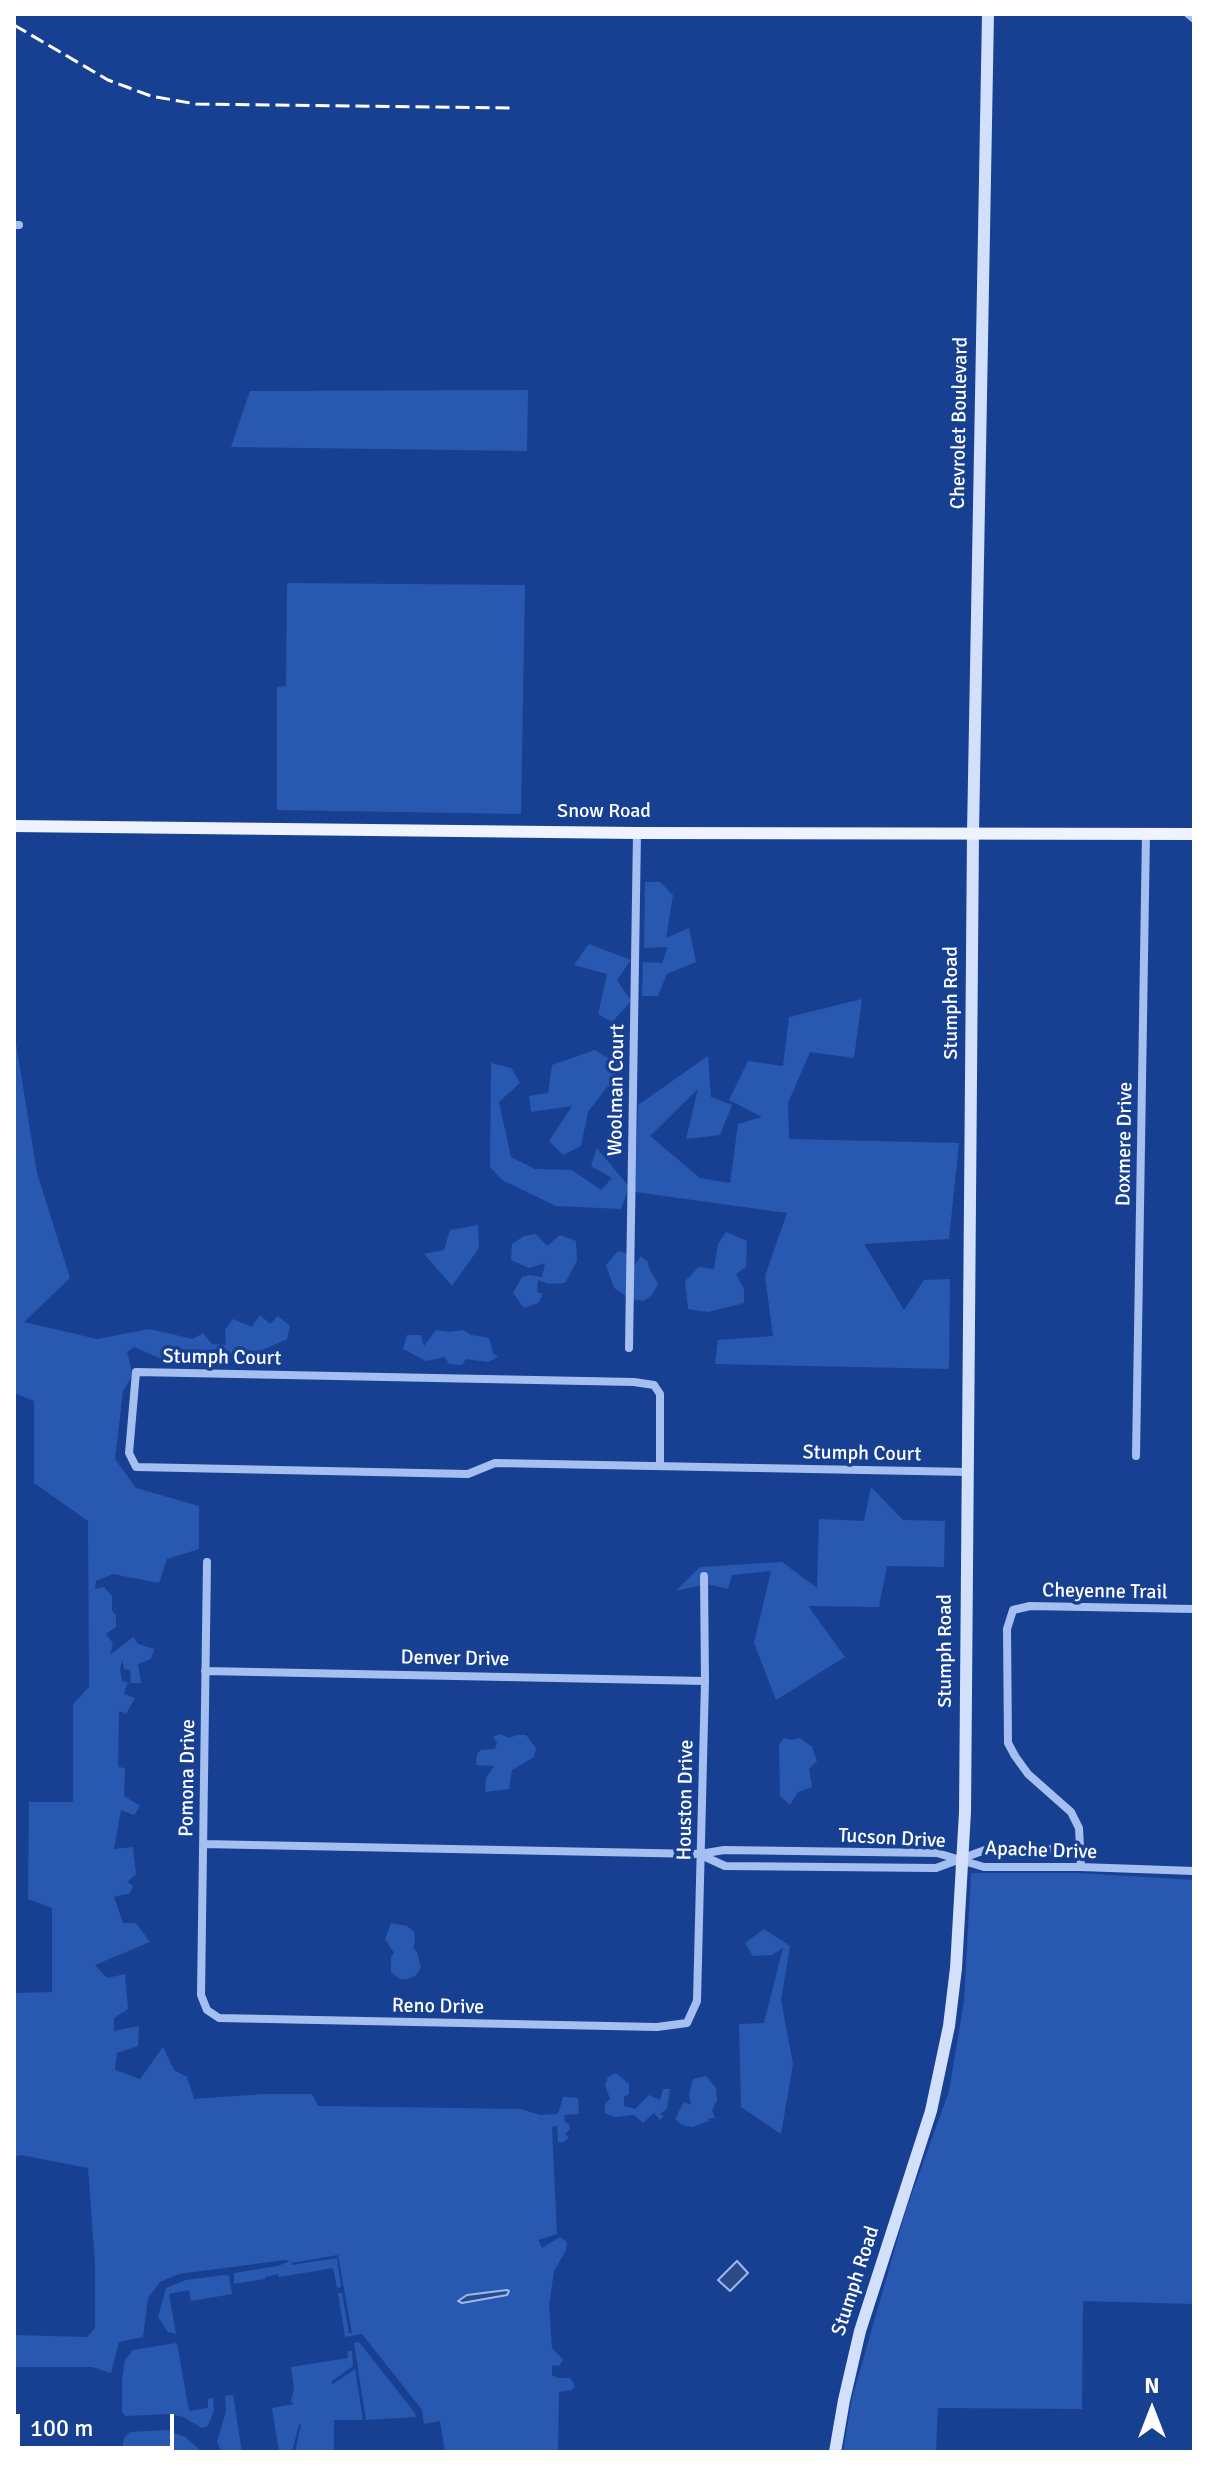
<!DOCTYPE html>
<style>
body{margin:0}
#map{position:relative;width:1208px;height:2466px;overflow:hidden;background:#174092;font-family:Signika,sans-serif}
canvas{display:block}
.frame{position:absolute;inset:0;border:16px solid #fff;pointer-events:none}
.north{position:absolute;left:1112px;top:2370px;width:80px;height:80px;-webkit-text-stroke:6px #174092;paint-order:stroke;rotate:0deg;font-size:22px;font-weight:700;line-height:32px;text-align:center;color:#fff}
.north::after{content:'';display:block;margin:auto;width:28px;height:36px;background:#fff;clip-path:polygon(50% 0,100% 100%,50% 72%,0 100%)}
.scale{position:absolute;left:16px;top:2414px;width:158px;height:36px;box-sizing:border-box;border:4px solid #fff;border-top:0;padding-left:10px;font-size:24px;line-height:28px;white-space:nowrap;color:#fff;-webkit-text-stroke:6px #174092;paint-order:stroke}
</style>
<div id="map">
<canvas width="1208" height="2466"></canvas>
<div class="frame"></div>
<div class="north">N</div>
<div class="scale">100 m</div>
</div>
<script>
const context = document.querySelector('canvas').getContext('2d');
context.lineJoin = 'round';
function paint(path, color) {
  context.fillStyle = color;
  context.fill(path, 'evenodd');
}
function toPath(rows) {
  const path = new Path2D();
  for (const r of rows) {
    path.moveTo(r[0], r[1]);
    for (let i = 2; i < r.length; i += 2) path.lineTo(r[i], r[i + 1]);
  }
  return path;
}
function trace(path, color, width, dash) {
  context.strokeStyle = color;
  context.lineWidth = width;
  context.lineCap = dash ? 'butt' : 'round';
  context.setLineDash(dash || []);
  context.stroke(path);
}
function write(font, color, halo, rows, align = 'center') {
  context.font = font + ' Signika,sans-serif';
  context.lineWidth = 7;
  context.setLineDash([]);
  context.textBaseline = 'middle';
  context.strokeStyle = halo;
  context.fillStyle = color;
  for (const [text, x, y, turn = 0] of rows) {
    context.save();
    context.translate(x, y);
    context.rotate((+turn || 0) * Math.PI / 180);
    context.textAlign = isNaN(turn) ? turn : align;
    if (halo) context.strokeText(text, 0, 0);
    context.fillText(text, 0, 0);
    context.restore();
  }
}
paint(toPath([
 [528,390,527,451,231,447,250,391],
 [287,583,525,585,521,814,277,810,277,687,286,686],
 [14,856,15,1037,37,1173,70,1278,24,1322,97,1339,149,1329,193,1339,203,1333,212,1344,226,1345,225,1330,233,1319,252,1327,260,1315,270,1324,278,1316,290,1326,287,1339,265,1349,235,1358,227,1350,214,1349,199,1360,171,1363,134,1347,127,1352,133,1375,123,1391,115,1459,136,1488,199,1506,199,1549,167,1559,159,1583,113,1574,96,1581,95,1589,104,1587,112,1596,112,1611,116,1615,116,1627,106,1634,113,1643,110,1655,133,1637,138,1644,154,1649,151,1659,138,1664,141,1683,131,1683,130,1670,124,1669,122,1660,120,1669,122,1681,130,1683,127,1684,124,1694,135,1698,126,1714,119,1711,118,1767,125,1768,124,1796,140,1806,134,1815,121,1810,114,1849,133,1847,136,1874,127,1882,133,1886,130,1893,114,1897,123,1923,136,1923,150,1942,95,1965,107,1978,125,1974,128,2009,114,2018,114,2031,139,2026,138,2046,117,2053,115,2070,140,2079,163,2047,174,2070,187,2077,194,2099,263,2094,312,2094,318,2106,521,2109,540,2115,558,2114,563,2097,578,2098,579,2114,564,2115,565,2122,569,2124,570,2129,565,2134,569,2137,564,2142,558,2142,557,2126,552,2127,557,2234,538,2240,542,2248,560,2237,567,2242,566,2250,554,2271,549,2305,552,2348,563,2360,559,2366,552,2365,552,2375,558,2378,570,2378,575,2386,572,2390,559,2392,558,2452,445,2452,440,2421,424,2424,422,2410,362,2334,345,2337,338,2293,342,2293,349,2333,352,2333,338,2255,291,2263,292,2265,337,2258,341,2287,337,2288,333,2268,279,2277,278,2274,265,2277,265,2279,234,2284,234,2273,278,2266,290,2261,285,2260,179,2274,160,2282,148,2298,143,2337,119,2342,111,2373,92,2367,14,2367,14,2335,87,2337,95,2328,95,2263,88,2168,21,2155,14,2157,14,1993,52,1992,52,1908,28,1899,29,1802,73,1802,73,1704,89,1687,88,1521,34,1483,34,1401,14,1393],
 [645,882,660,882,673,895,666,938,689,928,696,962,667,974,658,996,642,996,643,962,662,963,668,947,644,948],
 [589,944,631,960,617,980,631,1001,612,1022,598,1014,607,974,574,965],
 [862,999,854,1058,810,1052,788,1103,789,1139,959,1143,949,1239,864,1244,904,1310,924,1280,950,1279,949,1369,715,1364,718,1340,773,1336,765,1276,787,1213,635,1192,638,1105,708,1056,711,1097,732,1105,720,1135,686,1139,698,1089,650,1136,700,1178,730,1183,738,1124,762,1117,729,1100,748,1061,783,1066,789,1017],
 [595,1050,618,1064,619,1084,607,1087,588,1112,581,1146,563,1155,549,1141,572,1106,531,1112,529,1096,548,1093,552,1065],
 [491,1063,511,1068,520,1083,499,1102,511,1157,535,1169,572,1170,601,1190,612,1178,591,1166,597,1148,629,1187,621,1209,556,1206,502,1180,490,1167],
 [478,1225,479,1248,452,1286,424,1254,444,1250,450,1230],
 [726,1232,747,1241,746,1267,736,1274,744,1289,744,1303,708,1312,688,1309,685,1281,699,1267,714,1269,718,1244],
 [536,1234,547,1246,560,1235,576,1241,577,1261,565,1283,549,1284,538,1280,537,1292,543,1294,538,1303,524,1308,513,1293,522,1277,529,1275,542,1277,545,1263,529,1268,511,1260,512,1244,524,1236],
 [618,1251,631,1254,633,1267,641,1256,648,1262,649,1268,658,1284,652,1295,644,1301,631,1299,614,1288,606,1265],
 [436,1330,449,1332,463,1330,471,1335,489,1338,493,1353,498,1357,488,1362,466,1359,462,1365,449,1364,445,1357,426,1361,403,1349,407,1335,421,1335,424,1346],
 [871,1487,903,1520,945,1521,944,1567,887,1566,879,1607,808,1606,845,1657,776,1700,754,1643,771,1571,732,1575,728,1589,707,1584,676,1591,700,1567,782,1562,817,1588,819,1519,864,1521],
 [500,1734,509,1738,517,1735,526,1735,536,1748,534,1757,512,1770,509,1789,485,1792,486,1778,494,1766,476,1765,477,1754,481,1750,495,1749,497,1743,493,1737],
 [784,1738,791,1740,800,1738,812,1747,817,1761,809,1769,812,1787,798,1792,790,1805,780,1796,779,1744],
 [971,1873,1078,1873,1194,1880,1194,2304,1083,2301,1082,2409,938,2408,936,2452,843,2452,852,2398,906,2210,949,2091,964,2001],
 [391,1923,407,1926,414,1932,415,1942,413,1948,417,1952,421,1968,415,1976,407,1979,400,1979,391,1972,391,1957,394,1953,385,1939],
 [764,1929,790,1946,781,2000,793,2064,781,2134,741,2107,739,2024,764,2023,783,1948,772,1955,753,1956,745,1943],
 [616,2073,629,2084,629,2094,624,2097,624,2106,635,2109,649,2095,660,2100,663,2089,670,2089,667,2109,660,2114,664,2116,660,2120,654,2113,643,2123,634,2115,614,2117,605,2113,605,2104,610,2099,605,2085,608,2077],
 [706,2076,716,2088,717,2101,712,2110,715,2118,708,2118,709,2121,692,2127,682,2125,675,2119,684,2102,691,2105,689,2093,693,2079],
 [224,2275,229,2276,232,2294,191,2301,189,2290,169,2294,176,2334,168,2332,158,2317,166,2288,186,2280],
 [359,2342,415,2413,416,2417,366,2420,354,2343],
 [177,2343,189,2411,208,2408,208,2399,213,2398,214,2410,208,2426,202,2428,183,2417,169,2414,125,2416,122,2411,122,2380,125,2360,133,2350],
 [347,2351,352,2351,353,2366,331,2382,333,2384,355,2369,363,2420,334,2420,334,2452,295,2452,301,2425,299,2424,292,2452,279,2452,272,2408,294,2404,291,2401,294,2389,291,2367,348,2358],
 [233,2395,242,2452,222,2452,217,2442,226,2411,225,2396],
 [167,2430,185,2437,202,2452,122,2452,124,2438,130,2432]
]), '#2958b0');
const water = toPath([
 [737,2261,748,2273,730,2291,718,2280,737,2261],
 [507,2290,509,2291,507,2295,462,2303,458,2301,467,2295,507,2290]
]);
paint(water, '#2c4a87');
trace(water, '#98b9f3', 2);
trace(toPath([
 [1188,14,1194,19],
 [14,225,19,225],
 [629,1348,637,833],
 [1136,1456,1146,833],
 [660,1466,660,1394,654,1385,634,1382,136,1372,129,1453,136,1467,468,1474,495,1463,968,1472],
 [207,1562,201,1995,207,2010,219,2018,657,2027,687,2023,697,2001,705,1681,704,1576],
 [205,1671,705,1681],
 [203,1844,700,1854,724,1850,937,1853,984,1867,1081,1867,1194,1871],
 [701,1855,725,1866,936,1868,985,1850,1080,1849],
 [1081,1867,1079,1828,1071,1812,1028,1774,1015,1756,1008,1743,1007,1629,1013,1610,1030,1606,1194,1609]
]), '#a5bff0', 8);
trace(toPath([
 [835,2452,844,2400,860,2331,931,2111,949,2026,956,1968,965,1812,973,833,988,14]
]), '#d3e0fb', 12);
trace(toPath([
 [14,826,637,833,1194,834]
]), '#eef3ff', 12);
trace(toPath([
 [14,25,108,80,151,96,196,104,514,108]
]), '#fff', 3, [14, 6]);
write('20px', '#fff', '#174092', [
 ["Chevrolet Boulevard",960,423,-89],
 ["Snow Road",604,812],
 ["Stumph Road",952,1003,-90],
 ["Woolman Court",617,1090,-89],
 ["Doxmere Drive",1125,1144,-89],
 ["Stumph Court",222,1358,1],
 ["Stumph Court",862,1454,1],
 ["Cheyenne Trail",1105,1592,1],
 ["Stumph Road",946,1651,-90],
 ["Denver Drive",455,1659,1],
 ["Pomona Drive",188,1778,-89],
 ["Houston Drive",686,1800,-89],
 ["Tucson Drive",892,1839,3],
 ["Apache Drive",1041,1851,2],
 ["Reno Drive",438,2007,1],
 ["Stumph Road",856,2281,-72]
]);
</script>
